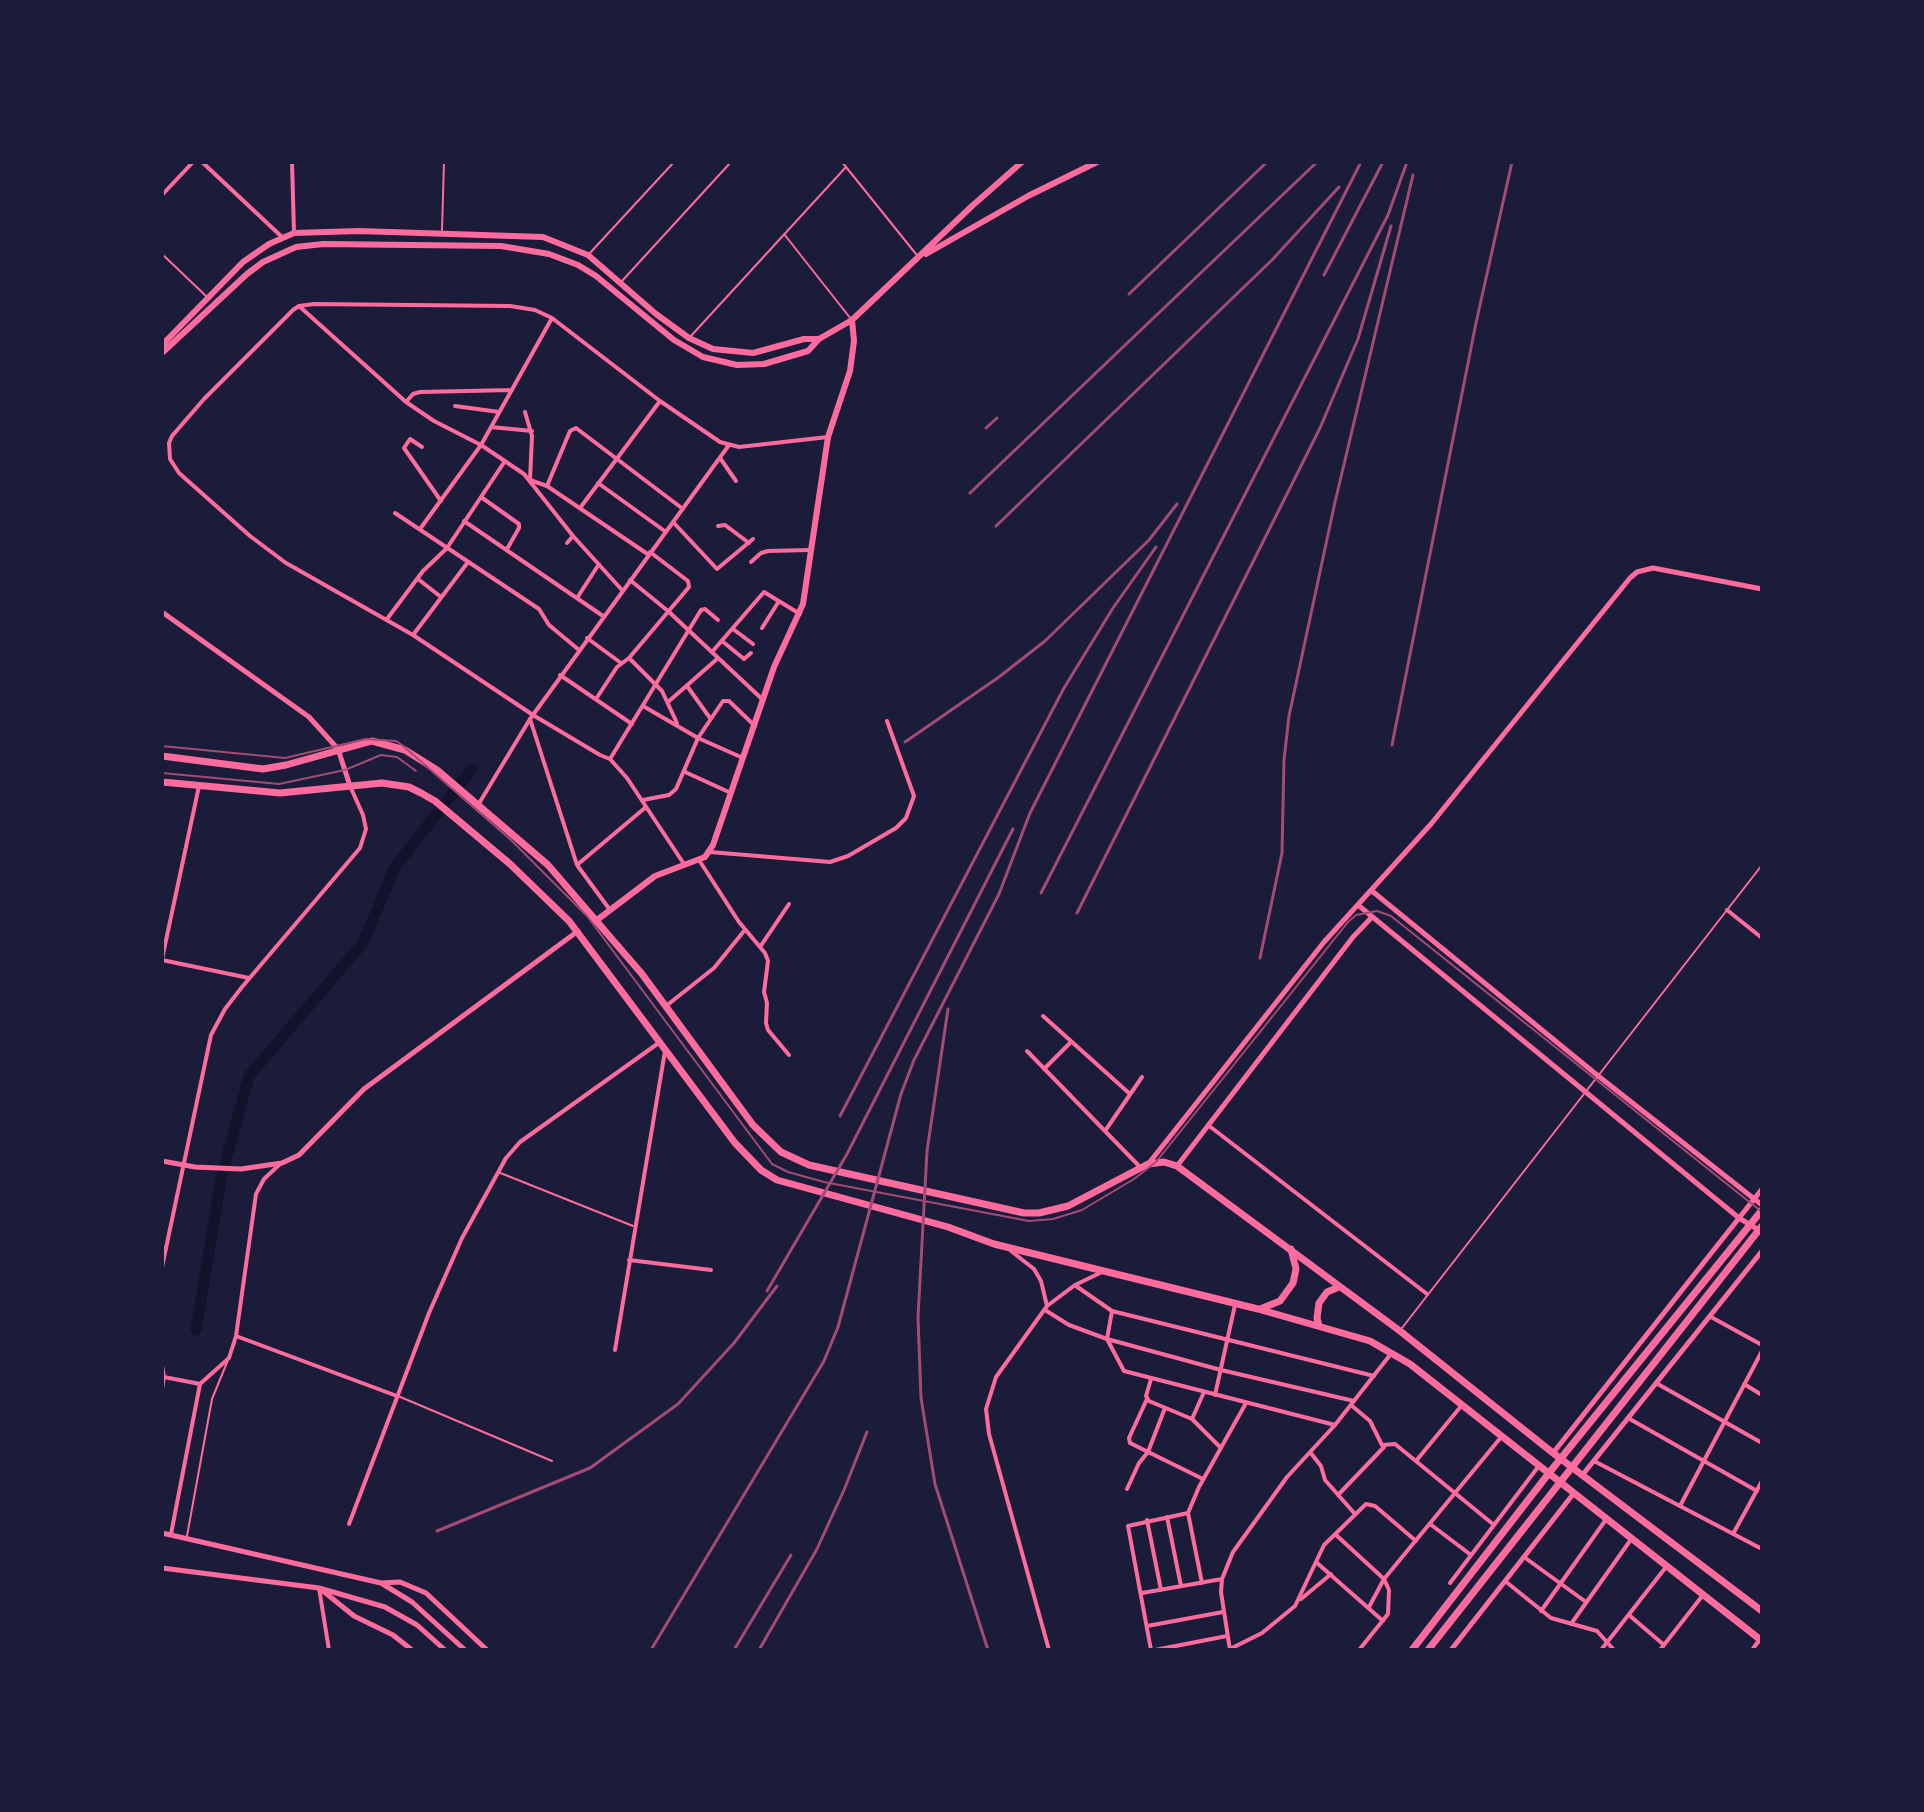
<!DOCTYPE html>
<style>
body{margin:0}
#map{position:relative;width:1924px;height:1812px;overflow:hidden;background:#1b1b3a;font-family:"IBM Plex Sans",sans-serif}
canvas{display:block}
.frame{position:absolute;inset:0;border:164px solid #1b1b3a;pointer-events:none}
</style>
<div id="map">
<canvas width="1924" height="1812"></canvas>
<div class="frame"></div>
</div>
<script>
const context = document.querySelector('canvas').getContext('2d');
context.lineJoin = 'round';
function toPath(rows) {
  const path = new Path2D();
  for (const r of rows) {
    path.moveTo(r[0], r[1]);
    for (let i = 2; i < r.length; i += 2) path.lineTo(r[i], r[i + 1]);
  }
  return path;
}
function trace(path, color, width, dash) {
  context.strokeStyle = color;
  context.lineWidth = width;
  context.lineCap = dash ? 'butt' : 'round';
  context.setLineDash(dash || []);
  context.stroke(path);
}
trace(toPath([
 [196,1330,221,1179,249,1076,363,943,395,867,472,769]
]), '#12122b', 11);
trace(toPath([
 [842,162,916,254],
 [442,230,444,162],
 [784,234,851,319],
 [162,254,206,296],
 [589,254,674,162],
 [622,281,731,162],
 [690,337,846,167],
 [498,1172,633,1226],
 [1402,1328,1762,865],
 [398,1396,552,1461],
 [187,1536,212,1399,228,1360]
]), '#ff6b9d', 2);
trace(toPath([
 [202,162,282,237],
 [292,162,294,233],
 [162,195,193,162],
 [299,306,406,402,434,421,481,445,524,474,573,536,622,590],
 [406,402,413,394,420,392,512,390],
 [455,406,499,412],
 [525,412,532,436,530,480,547,486,649,555],
 [491,427,532,431],
 [422,447,410,439,404,448,441,501],
 [720,458,736,481],
 [598,483,666,532],
 [547,486,570,431,576,428,683,509],
 [481,497,519,524,519,528,507,549],
 [580,508,660,401],
 [395,513,539,609,549,625,579,650],
 [464,521,603,616],
 [673,522,717,569,753,539],
 [718,526,725,525,749,543],
 [420,529,481,445,552,318],
 [567,543,573,536],
 [751,562,761,553,768,551,811,550],
 [418,579,441,597],
 [630,580,668,611,762,699],
 [577,598,599,564],
 [387,619,423,571,447,548,505,461],
 [762,628,779,601],
 [733,629,753,644],
 [413,635,468,562],
 [587,638,621,663],
 [722,641,744,659,751,653],
 [712,652,764,592,800,614],
 [629,658,662,691,677,723],
 [560,675,632,724],
 [687,686,710,718],
 [596,699,617,667,629,658,689,587,688,581,650,552],
 [668,702,717,659],
 [643,706,698,738,743,758],
 [610,759,701,610,705,609,718,620],
 [685,772,731,793],
 [643,800,669,795,676,789,698,738,723,701,729,701,755,726],
 [478,805,530,719],
 [710,852,830,862,848,856,896,828,906,818,914,796,887,721],
 [699,860,739,922,765,953,768,961,764,992,767,1003,766,1023,768,1030,789,1055],
 [684,864,627,778,610,759,600,755,533,715,413,635,286,563,250,536,179,473,170,459,169,443,172,436,204,399,293,310,299,306,314,304,510,306,535,310,552,318,660,401,720,442,739,447,828,437],
 [577,865,646,807],
 [610,910,577,865,530,719,729,445],
 [1727,910,1762,938],
 [760,947,789,904],
 [162,959,199,786],
 [162,960,249,978],
 [666,1006,714,968,744,931],
 [1043,1016,1130,1094],
 [1027,1051,1140,1167],
 [1044,1069,1071,1042],
 [1208,1125,1427,1294],
 [1105,1131,1142,1077],
 [1011,1251,1034,1269,1041,1281,1047,1306],
 [629,1260,711,1270],
 [162,1267,211,1035,225,1009,242,987,360,848,366,829,363,815,350,786],
 [1076,1286,1112,1311,1374,1376],
 [1045,1310,1069,1325,1107,1339,1221,1370,1354,1401],
 [1112,1311,1107,1339,1124,1371,1335,1425],
 [1711,1317,1762,1345],
 [236,1336,397,1396],
 [615,1350,665,1051],
 [162,1365,164,1377,162,1389],
 [164,1377,200,1384],
 [1151,1379,1146,1396,1149,1401,1192,1419,1221,1448],
 [1656,1383,1762,1443],
 [1744,1384,1762,1395],
 [1215,1395,1235,1305],
 [1147,1399,1129,1438,1130,1443,1203,1479],
 [1351,1405,1370,1421,1382,1445,1395,1444,1494,1525],
 [1628,1418,1757,1491],
 [1192,1419,1204,1392],
 [1310,1452,1321,1466,1325,1480,1355,1514],
 [1416,1461,1462,1405],
 [1594,1461,1762,1549],
 [1127,1489,1139,1463,1148,1452,1165,1408],
 [1338,1495,1384,1447],
 [1680,1506,1762,1351],
 [1167,1517,1181,1586],
 [1147,1520,1161,1590],
 [349,1524,429,1313,462,1238,506,1158,520,1142,660,1042],
 [1430,1524,1471,1555],
 [171,1534,200,1384,229,1358,236,1336,256,1194,264,1179,280,1164],
 [1335,1534,1384,1579,1389,1590,1388,1614,1359,1650],
 [1733,1534,1762,1481],
 [1524,1557,1586,1602],
 [1316,1562,1383,1621],
 [1505,1581,1551,1618,1597,1631,1614,1650],
 [1202,1583,1188,1513,1199,1487,1246,1403],
 [1450,1583,1538,1467],
 [319,1588,329,1650],
 [1142,1593,1222,1579],
 [1301,1599,1331,1574],
 [1369,1607,1384,1579,1502,1436],
 [1541,1611,1607,1518],
 [1629,1615,1664,1645],
 [1571,1624,1632,1538],
 [1147,1626,1223,1612],
 [1230,1649,1262,1633,1295,1606,1324,1545,1366,1504,1375,1506,1416,1541],
 [1049,1650,989,1434,986,1409,996,1377,1047,1306,1075,1285,1102,1272],
 [1151,1650,1128,1526,1188,1513],
 [1155,1650,1227,1636],
 [1230,1650,1221,1592,1222,1579,1233,1552,1287,1477,1335,1425,1390,1355],
 [1601,1650,1666,1567],
 [1660,1650,1703,1595],
 [1700,1650,1705,1650],
 [1752,1650,1760,1639]
]), '#ff6b9d', 4);
trace(toPath([
 [162,612,309,717,338,749,350,786],
 [1372,891,1597,1075,1762,1205],
 [1358,905,1739,1218,1762,1232],
 [162,1161,195,1167,241,1169,282,1163,299,1155,364,1089,578,931],
 [1149,1163,1324,942,1431,824,1630,578,1637,572,1653,568,1762,589],
 [1177,1166,1353,937,1372,917],
 [1553,1453,1762,1189],
 [1584,1473,1762,1251],
 [162,1533,381,1583,412,1602,465,1650],
 [162,1568,319,1588,385,1607,417,1625,445,1650],
 [381,1583,400,1582,426,1593,487,1650],
 [323,1591,354,1616,393,1635,412,1650],
 [1451,1650,1574,1493]
]), '#ff6b9d', 5);
trace(toPath([
 [926,254,1028,196,1097,162],
 [162,345,243,262,269,244,294,233,359,231,543,237,588,255,656,314,689,338,713,349,753,353,804,339,819,339],
 [162,353,247,274,263,262,296,247,323,244,501,246,549,254,578,265,596,276,674,340,703,357,737,365,764,364,808,351,819,339,852,320,972,206,1022,162],
 [597,920,655,876,705,857,713,845,774,667,803,604,828,437,850,371,854,341,852,320]
]), '#ff6b9d', 6);
trace(toPath([
 [162,756,263,769,286,765,372,741,405,750,437,770,548,865,642,974,753,1125,781,1152,809,1165,1024,1213,1039,1213,1068,1206,1148,1164,1164,1162,1177,1166,1400,1331,1553,1453,1762,1611],
 [162,782,280,793,382,783,409,787,421,793,435,801,510,864,569,921,735,1143,761,1170,777,1180,948,1227,994,1244,1258,1309,1370,1341,1410,1364,1762,1641],
 [1260,1309,1280,1301,1293,1283,1296,1269,1291,1249],
 [1319,1326,1317,1318,1319,1303,1327,1292,1339,1287],
 [1412,1650,1549,1473,1762,1210],
 [1428,1650,1762,1226]
]), '#ff6b9d', 7);
trace(toPath([
 [162,746,285,758,366,739,396,741,402,745,511,840,587,916,772,1164,788,1172,824,1182,1029,1221,1053,1219,1082,1210,1134,1179,1156,1162,1348,922,1356,915,1377,911,1391,916,1762,1212],
 [162,773,279,784,345,770,381,755,397,757,416,771]
]), '#a44b75', 2);
trace(toPath([
 [1324,275,1383,162],
 [1129,294,1267,162],
 [986,428,997,418],
 [970,493,1317,162],
 [996,526,1272,260,1339,187],
 [905,742,999,677,1045,641,1149,540,1177,504],
 [1392,745,1476,323,1512,162],
 [1041,893,1388,215,1407,162],
 [1077,913,1320,428,1358,339,1391,226],
 [1260,958,1282,853,1284,760,1289,716,1335,502,1413,175],
 [948,1009,927,1151,918,1317,921,1398,935,1484,988,1650],
 [840,1116,1064,688,1113,608,1156,547],
 [767,1291,847,1154,1013,829],
 [437,1531,590,1468,678,1404,734,1343,777,1286],
 [651,1650,824,1361,838,1327,901,1094,914,1060,999,894,1030,813,1361,162],
 [734,1650,791,1555],
 [759,1650,817,1549,844,1490,867,1432]
]), '#a44b75', 3);
</script>
